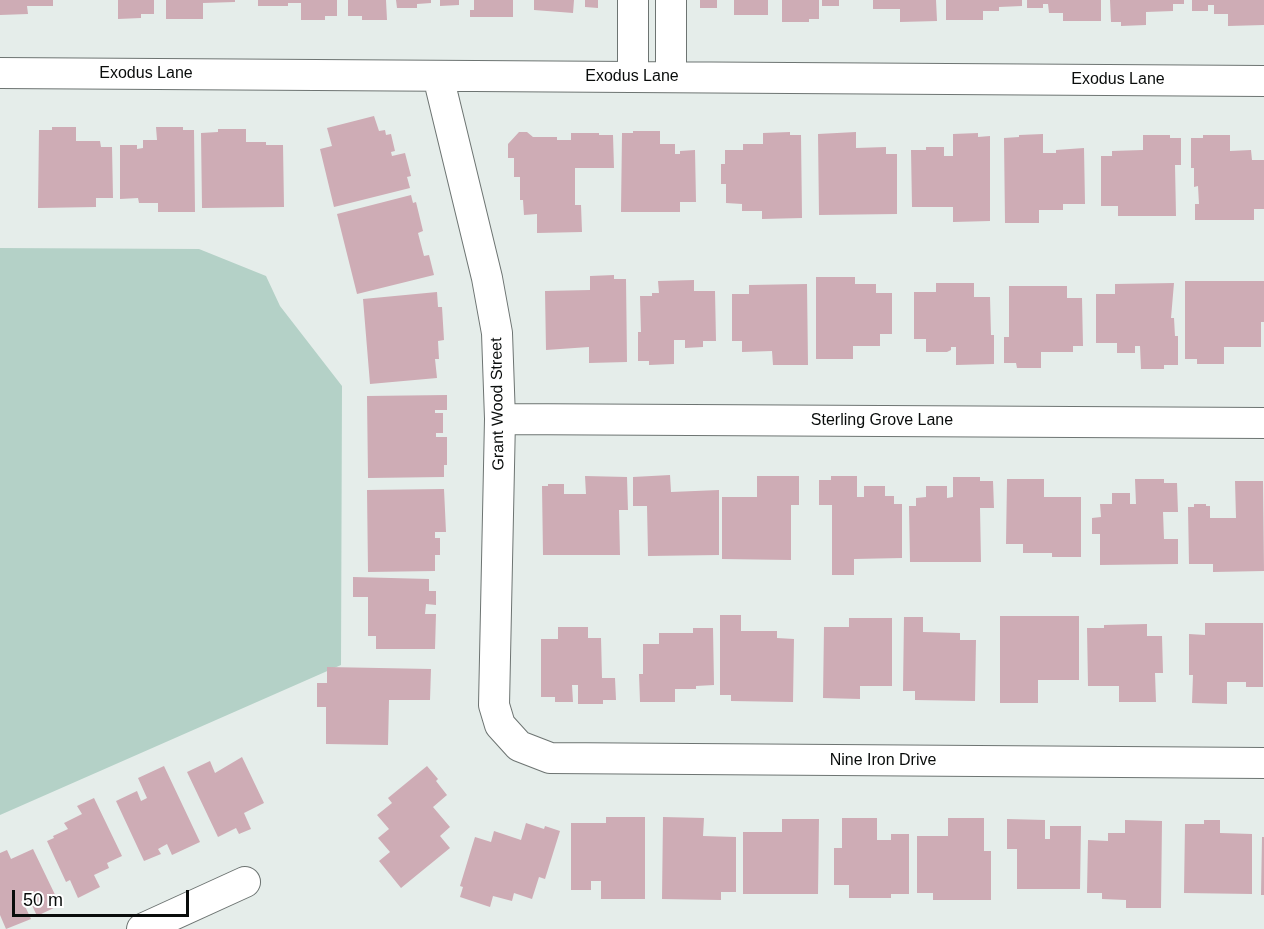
<!DOCTYPE html>
<style>
body{margin:0}
#map{position:relative;width:1264px;height:929px;overflow:hidden;background:#e5edea;font-family:Arial,sans-serif}
canvas{display:block}
.scale{position:absolute;left:12px;top:890px;width:177px;height:27px;box-sizing:border-box;border:3px solid #090c0b;border-top:0;padding-left:8px;font-size:18px;line-height:21px;white-space:nowrap;color:#090c0b;-webkit-text-stroke:4px #fff;paint-order:stroke}
</style>
<div id="map">
<canvas width="1264" height="929"></canvas>
<div class="scale">50 m</div>
</div>
<script>
const context = document.querySelector('canvas').getContext('2d');
context.lineJoin = 'round';
function paint(path, color) {
  context.fillStyle = color;
  context.fill(path, 'evenodd');
}
function toPath(rows) {
  const path = new Path2D();
  for (const r of rows) {
    path.moveTo(r[0], r[1]);
    for (let i = 2; i < r.length; i += 2) path.lineTo(r[i], r[i + 1]);
  }
  return path;
}
function trace(path, color, width, dash) {
  context.strokeStyle = color;
  context.lineWidth = width;
  context.lineCap = dash ? 'butt' : 'round';
  context.setLineDash(dash || []);
  context.stroke(path);
}
function write(font, color, halo, rows, align = 'center') {
  context.font = font + ' Arial,sans-serif';
  context.lineWidth = 5;
  context.setLineDash([]);
  context.textBaseline = 'middle';
  context.strokeStyle = halo;
  context.fillStyle = color;
  for (const [text, x, y, turn = 0] of rows) {
    context.save();
    context.translate(x, y);
    context.rotate((+turn || 0) * Math.PI / 180);
    context.textAlign = isNaN(turn) ? turn : align;
    if (halo) context.strokeText(text, 0, 0);
    context.fillText(text, 0, 0);
    context.restore();
  }
}
paint(toPath([
 [0,248,199,249,266,276,280,306,342,386,341,665,0,815]
]), '#b4d1c7');
paint(toPath([
 [0,0,53,0,53,6,27,6,28,14,0,15],
 [118,0,154,0,154,14,141,14,141,18,118,19],
 [166,0,235,0,235,2,203,3,203,19,166,19],
 [258,0,337,0,337,16,325,16,325,20,301,20,301,3,288,3,288,6,258,6],
 [348,0,386,0,387,20,362,20,362,16,348,16],
 [396,0,431,0,431,3,417,4,417,8,397,8],
 [440,0,459,0,459,5,440,6],
 [474,0,513,0,513,17,470,17,470,10,474,10],
 [534,0,574,0,573,13,534,10],
 [585,0,598,0,598,8,585,7],
 [700,0,717,0,717,8,700,8],
 [734,0,768,0,768,15,734,15],
 [782,0,819,0,819,19,809,19,809,22,782,22],
 [822,0,839,0,839,6,822,6],
 [873,0,936,0,937,21,900,22,900,9,873,9],
 [946,0,1022,0,1022,6,999,7,999,11,983,11,983,20,946,20],
 [1027,0,1101,0,1101,21,1063,21,1063,13,1049,13,1048,4,1043,4,1043,8,1027,8],
 [1110,0,1184,0,1184,4,1173,4,1173,11,1146,12,1146,25,1121,26,1121,22,1111,22],
 [1192,0,1264,0,1264,25,1228,26,1228,14,1214,14,1214,5,1208,5,1208,11,1192,11],
 [374,116,379,131,385,130,386,135,391,134,395,151,391,152,392,156,405,153,411,176,407,177,410,188,334,207,320,149,332,146,327,128],
 [52,127,76,127,76,141,100,141,101,147,112,147,113,198,96,198,96,207,38,208,39,130,52,130],
 [156,127,183,127,183,130,194,130,195,212,158,212,158,203,139,203,138,198,120,199,120,145,137,145,137,149,143,148,143,140,157,140],
 [218,129,246,129,246,142,266,142,266,145,283,145,284,207,202,208,201,133,218,132],
 [633,131,660,131,660,144,675,144,675,154,680,154,680,151,695,150,696,202,680,202,680,212,621,212,622,133,633,133],
 [519,132,527,132,533,137,557,137,557,140,571,140,571,133,599,133,599,135,613,135,614,168,575,168,575,205,581,205,582,232,537,233,537,214,524,215,523,200,520,200,520,177,514,177,514,158,508,158,508,144],
 [790,132,790,135,801,135,802,218,762,219,762,211,742,211,742,204,726,203,726,184,721,184,721,164,725,164,725,150,743,150,743,144,763,144,763,133],
 [856,132,856,148,886,147,886,154,897,154,897,214,819,215,818,134],
 [978,133,978,137,990,136,990,221,953,222,953,207,912,207,911,150,926,150,926,147,944,147,944,156,953,156,953,134],
 [1043,134,1043,153,1056,153,1056,150,1084,148,1085,204,1063,204,1063,210,1039,210,1039,223,1005,223,1004,138,1019,137,1019,135],
 [1143,135,1170,135,1170,138,1181,138,1181,165,1175,165,1176,216,1118,216,1118,206,1101,206,1101,156,1112,156,1112,151,1143,150],
 [1203,135,1230,135,1230,151,1251,150,1252,160,1264,160,1264,209,1254,209,1254,220,1195,220,1195,204,1199,204,1198,186,1194,187,1194,168,1191,168,1191,138,1203,138],
 [411,195,413,203,416,202,423,231,418,233,424,256,429,255,434,275,357,294,337,214],
 [614,275,614,279,626,279,627,362,589,363,589,347,546,350,545,291,590,290,590,276],
 [816,277,855,277,855,284,876,284,876,293,892,293,892,334,880,334,880,346,853,346,853,359,816,359],
 [694,280,694,291,715,291,716,341,703,341,703,347,685,348,685,340,674,340,674,364,649,365,649,361,638,361,638,332,641,332,640,296,652,296,652,293,659,293,658,281],
 [1185,281,1264,281,1264,322,1261,322,1261,347,1224,347,1224,364,1197,364,1197,359,1185,359],
 [936,283,974,283,974,297,990,297,991,335,994,335,994,364,956,365,956,347,951,347,951,350,947,352,926,352,926,339,914,339,914,292,936,292],
 [1174,283,1171,318,1174,318,1175,336,1178,336,1178,365,1164,365,1164,369,1141,369,1140,346,1135,346,1135,353,1117,353,1117,343,1096,343,1096,294,1115,294,1115,284],
 [807,284,808,365,773,365,772,351,742,352,742,341,732,341,732,294,749,294,749,285],
 [1009,286,1067,286,1067,298,1082,298,1083,346,1073,346,1073,352,1041,352,1041,368,1017,368,1016,363,1004,363,1004,337,1009,337],
 [437,292,438,307,442,307,444,340,438,341,439,359,435,359,437,378,370,384,363,299],
 [447,395,447,410,435,410,435,413,443,413,443,433,436,433,436,437,447,437,447,465,444,465,444,477,368,478,367,396],
 [670,475,671,492,719,490,719,555,648,556,647,506,633,506,633,477],
 [585,476,627,477,628,510,619,510,620,555,543,555,542,486,548,486,548,484,564,484,564,494,586,494],
 [757,476,799,476,799,505,791,505,791,560,722,559,722,497,757,497],
 [831,476,857,476,857,497,864,497,864,486,885,486,885,496,894,496,894,504,902,504,902,558,854,559,854,575,832,575,832,505,819,505,819,480,831,480],
 [953,477,980,477,980,481,993,481,994,508,980,508,981,562,910,562,909,506,916,506,916,498,926,497,926,486,947,486,947,498,953,497],
 [1007,479,1044,479,1044,497,1081,497,1081,557,1052,557,1052,553,1023,553,1023,544,1006,544],
 [1135,479,1164,479,1164,483,1177,483,1178,512,1163,512,1164,539,1178,539,1178,564,1100,565,1100,534,1092,534,1092,518,1101,517,1100,504,1112,504,1112,493,1130,493,1130,504,1136,504],
 [1235,481,1263,481,1264,571,1213,572,1213,564,1189,564,1188,507,1194,507,1194,504,1206,504,1206,506,1210,506,1210,518,1236,518],
 [444,489,446,532,435,532,435,538,440,538,440,555,435,555,435,571,368,572,367,490],
 [353,577,429,579,429,591,436,591,436,605,426,604,425,614,436,614,435,649,376,649,376,636,368,636,368,597,353,597],
 [720,615,741,615,741,631,777,631,777,638,794,639,793,702,731,701,731,695,720,695],
 [1000,616,1079,616,1079,680,1038,680,1038,703,1000,703],
 [904,617,923,617,923,632,960,633,960,640,976,640,975,701,915,700,915,691,903,691],
 [849,618,892,618,892,686,860,686,860,699,823,698,824,627,849,627],
 [1205,623,1263,623,1263,687,1246,687,1246,682,1227,682,1227,704,1192,703,1193,675,1189,675,1189,634,1205,635],
 [1147,624,1147,636,1162,636,1163,673,1155,673,1156,702,1119,702,1119,686,1088,686,1087,628,1104,628,1104,625],
 [558,627,588,627,588,638,601,638,602,678,615,678,616,700,603,700,603,704,578,704,578,685,572,685,573,702,555,702,555,697,541,697,541,639,558,639],
 [693,628,713,628,714,685,696,686,696,689,675,689,675,702,640,702,639,674,643,674,643,644,659,644,659,633,693,633],
 [327,667,431,669,430,700,389,700,388,745,326,744,326,707,317,707,317,683,327,683],
 [242,757,264,803,244,813,251,829,239,834,236,828,218,837,187,772,210,761,215,773],
 [164,766,200,842,172,855,167,844,158,849,161,854,144,861,116,801,137,791,141,801,147,798,138,778],
 [427,766,438,779,436,781,447,795,433,807,450,827,440,836,450,848,401,888,379,861,390,852,378,838,389,829,377,815,392,803,388,798],
 [94,798,122,856,107,863,109,868,94,875,100,887,78,898,70,880,66,882,47,841,54,838,53,836,68,829,64,823,82,814,77,806],
 [606,817,645,817,645,899,601,899,601,881,591,881,591,890,571,890,571,823,606,823],
 [663,817,704,818,703,836,736,837,736,892,721,892,721,900,662,899],
 [842,818,877,818,877,840,891,840,891,834,909,834,909,894,891,894,891,898,849,898,849,885,834,885,834,848,842,848],
 [948,818,984,818,984,851,991,851,991,900,933,900,933,893,917,893,917,836,948,836],
 [782,819,819,819,818,894,743,894,743,832,782,832],
 [1007,819,1045,820,1045,839,1050,839,1050,826,1081,826,1080,889,1017,889,1017,849,1007,849],
 [1125,820,1162,821,1161,908,1126,908,1126,900,1102,899,1102,893,1087,893,1088,840,1108,841,1108,833,1125,833],
 [1204,820,1220,820,1220,833,1252,834,1252,894,1184,893,1185,824,1204,824],
 [526,823,544,829,545,826,560,831,545,879,539,877,532,899,514,893,512,901,493,896,490,907,460,897,463,887,460,886,475,837,491,842,494,831,521,840],
 [1262,837,1264,837,1264,895,1261,895],
 [33,849,60,905,37,916,30,901,24,904,31,919,6,929,0,915,0,853,7,850,11,859]
]), '#ceacb5');
const minor = toPath([
 [0,73,1264,81],
 [438,76,487,278,497,333,500,419,494,705,500,725,519,746,550,758,1264,763],
 [633,77,633,0],
 [671,77,671,0],
 [500,419,1264,423],
 [142,929,245,882]
]);
trace(minor, '#6d7472', 32);
trace(minor, '#fff', 30);
write('16px', '#090c0b', '#fff', [
 ["Exodus Lane",146,74],
 ["Exodus Lane",632,77],
 ["Exodus Lane",1118,80],
 ["Grant Wood Street",498,404,-91],
 ["Sterling Grove Lane",882,421],
 ["Nine Iron Drive",883,761]
]);
</script>
